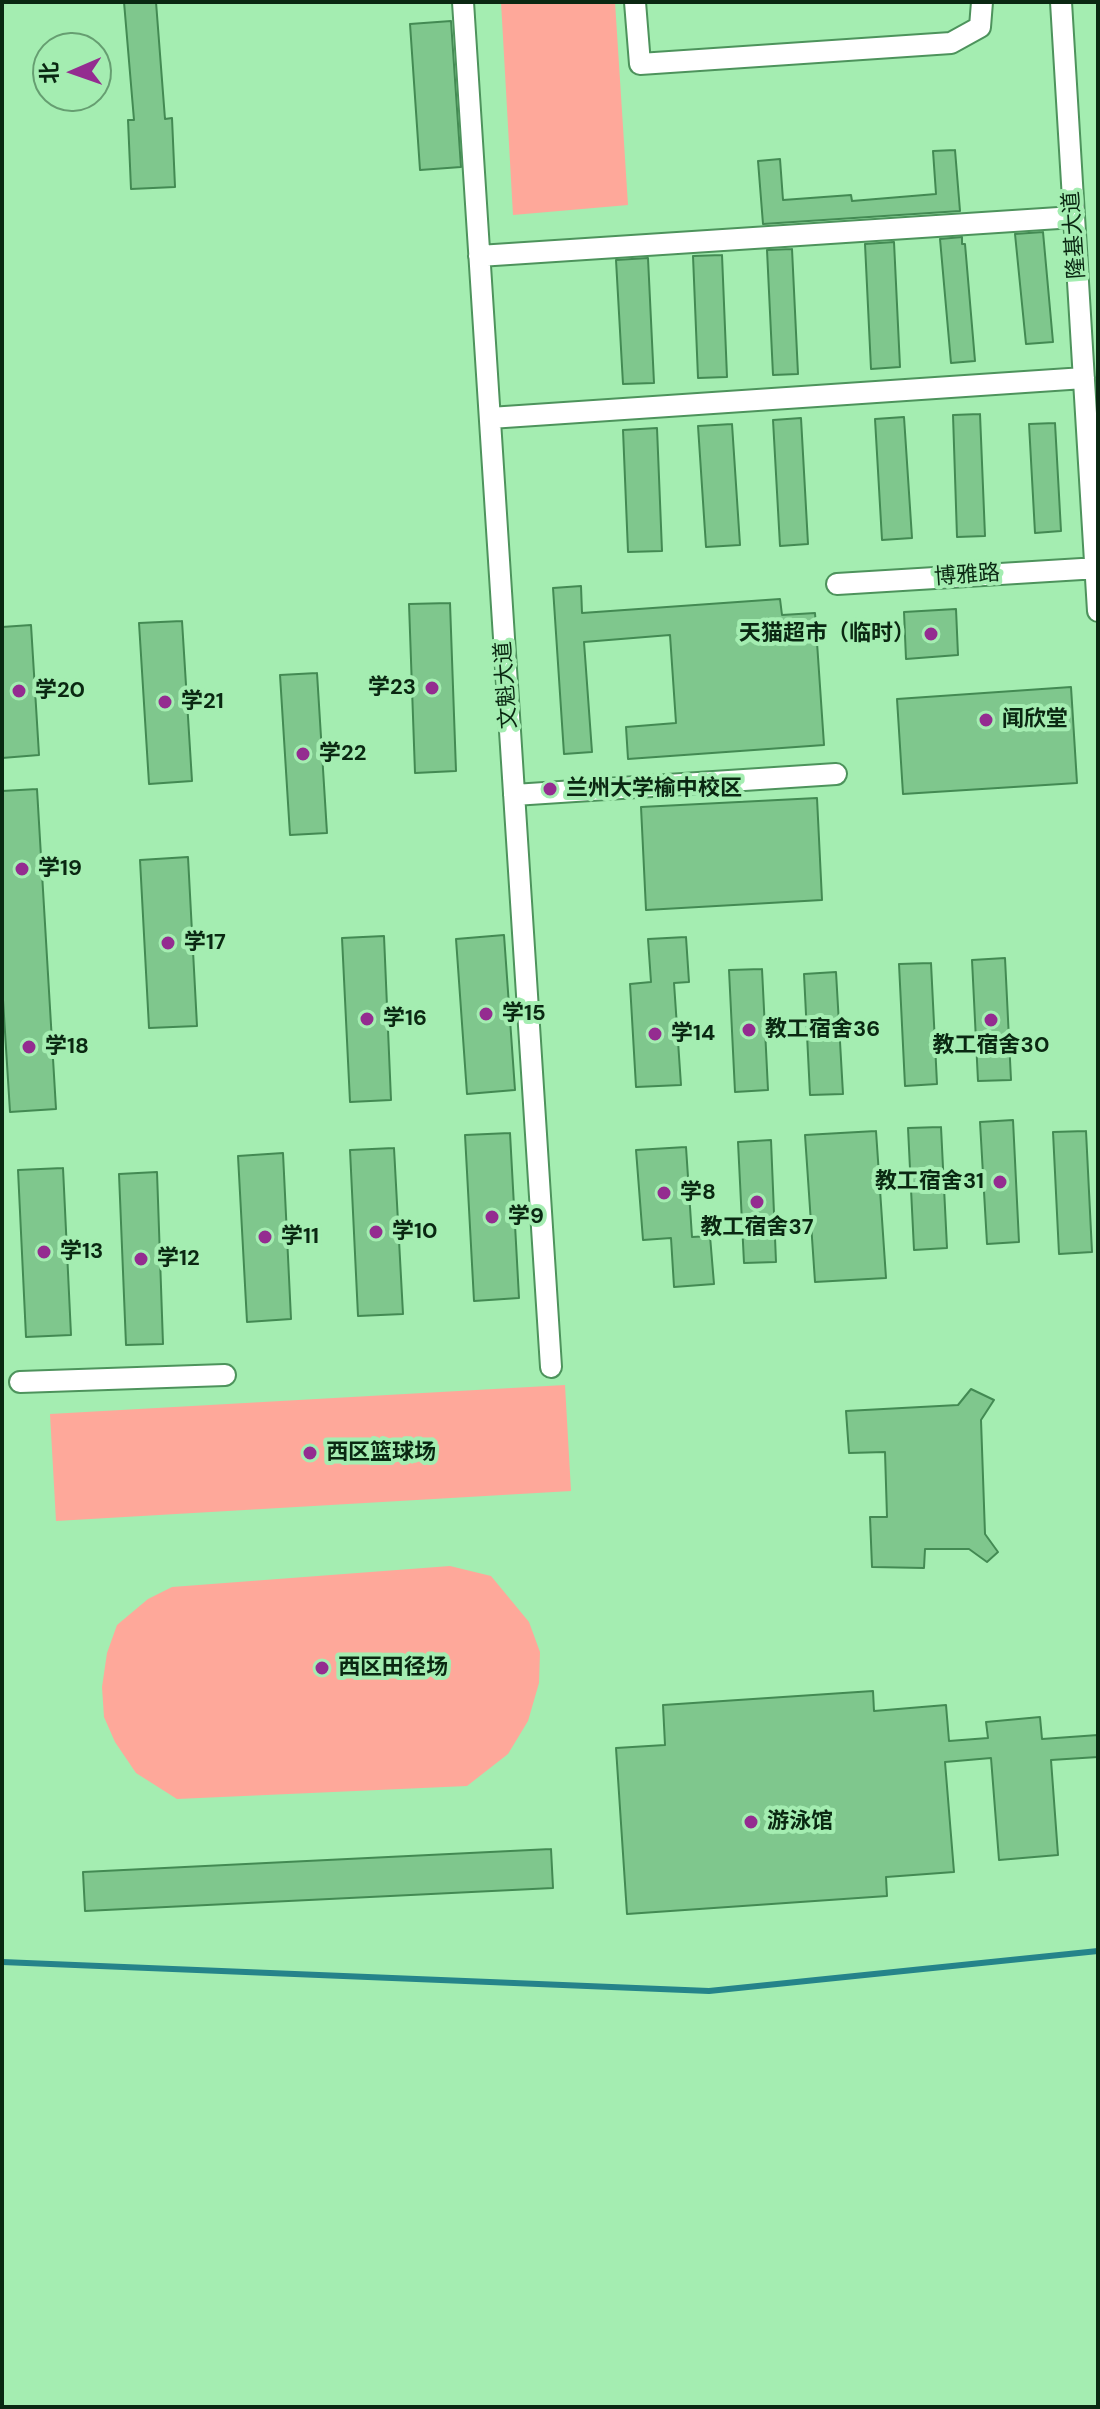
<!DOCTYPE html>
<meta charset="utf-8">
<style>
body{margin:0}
#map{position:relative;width:1100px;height:2409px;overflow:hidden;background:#a4edb1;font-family:"DM Sans","Noto Sans SC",sans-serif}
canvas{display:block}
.frame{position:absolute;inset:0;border:4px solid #0a2812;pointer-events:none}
.north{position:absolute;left:32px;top:32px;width:80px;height:80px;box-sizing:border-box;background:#a4edb1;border:2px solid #669e71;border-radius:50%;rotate:268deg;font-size:22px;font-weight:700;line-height:32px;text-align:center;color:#0a2812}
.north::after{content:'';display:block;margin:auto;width:28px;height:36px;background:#942c90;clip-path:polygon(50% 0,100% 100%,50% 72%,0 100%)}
</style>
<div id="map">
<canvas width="1100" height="2409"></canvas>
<div class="frame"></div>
<div class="north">北</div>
</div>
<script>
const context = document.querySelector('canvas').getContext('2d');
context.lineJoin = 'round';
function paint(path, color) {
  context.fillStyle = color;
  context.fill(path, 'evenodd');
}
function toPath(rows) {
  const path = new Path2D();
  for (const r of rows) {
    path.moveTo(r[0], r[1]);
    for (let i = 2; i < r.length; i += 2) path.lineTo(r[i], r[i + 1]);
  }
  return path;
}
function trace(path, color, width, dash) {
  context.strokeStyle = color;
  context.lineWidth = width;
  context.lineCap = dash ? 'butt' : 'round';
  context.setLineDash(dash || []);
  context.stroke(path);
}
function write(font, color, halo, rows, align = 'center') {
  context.font = font + ' "DM Sans","Noto Sans SC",sans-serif';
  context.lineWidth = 8;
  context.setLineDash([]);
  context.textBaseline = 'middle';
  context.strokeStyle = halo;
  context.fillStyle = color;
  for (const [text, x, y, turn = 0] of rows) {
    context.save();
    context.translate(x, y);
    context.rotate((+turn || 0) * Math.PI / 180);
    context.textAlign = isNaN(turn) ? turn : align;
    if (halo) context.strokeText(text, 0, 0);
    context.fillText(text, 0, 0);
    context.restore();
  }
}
paint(toPath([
 [501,2,615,2,628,205,513,215],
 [565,1385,571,1491,56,1521,50,1414],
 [450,1566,491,1576,529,1622,540,1652,539,1683,528,1721,508,1754,467,1786,177,1799,136,1773,115,1742,104,1717,102,1687,107,1653,117,1625,148,1599,172,1587]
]), '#fea89a');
trace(toPath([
 [2,1962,709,1991,1098,1951]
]), '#25848a', 6);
const building = toPath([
 [124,2,156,2,165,119,172,118,175,187,131,189,128,120,134,120,124,2],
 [451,21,461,167,420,170,410,24,451,21],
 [955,150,960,211,763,224,758,161,780,159,783,200,851,195,852,201,936,194,933,151,955,150],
 [1043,232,1053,342,1026,344,1015,234,1043,232],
 [962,237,962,244,965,244,975,361,951,363,940,239,962,237],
 [894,242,900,367,871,369,865,244,894,242],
 [792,249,798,374,773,375,767,250,792,249],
 [722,255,727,377,698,378,693,256,722,255],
 [648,258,654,383,623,384,616,260,648,258],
 [980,414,985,536,957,537,953,415,980,414],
 [904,417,912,538,882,540,875,419,904,417],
 [801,418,808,544,780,546,773,420,801,418],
 [1055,423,1061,531,1035,533,1029,424,1055,423],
 [732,424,740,545,706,547,698,426,732,424],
 [657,428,662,551,628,552,623,430,657,428],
 [581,586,582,613,780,599,782,615,815,613,824,745,628,759,626,727,676,723,670,635,584,642,592,752,564,754,553,588,581,586],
 [450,603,456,771,415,773,409,604,450,603],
 [956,609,958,655,906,659,904,612,956,609],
 [182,621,192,781,149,784,139,623,182,621],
 [31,625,39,755,2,758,2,627,31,625],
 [317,673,327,833,290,835,280,675,317,673],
 [1071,687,1077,783,903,794,897,699,1071,687],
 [37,789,56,1109,10,1112,2,984,2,791,37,789],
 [817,798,822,900,646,910,641,807,817,798],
 [188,857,197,1026,149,1028,140,860,188,857],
 [504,935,515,1090,467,1094,456,939,504,935],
 [384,936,391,1100,350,1102,342,938,384,936],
 [686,937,689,982,674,983,681,1085,636,1087,630,984,651,982,648,939,686,937],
 [1005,958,1011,1080,978,1081,972,960,1005,958],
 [931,963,937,1084,905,1086,899,964,931,963],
 [762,969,768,1090,735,1092,729,970,762,969],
 [836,972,843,1094,810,1095,804,974,836,972],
 [1013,1120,1019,1242,987,1244,980,1122,1013,1120],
 [941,1127,947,1248,914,1250,908,1128,941,1127],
 [876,1131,886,1278,815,1282,805,1135,876,1131],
 [1086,1131,1092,1252,1059,1254,1053,1132,1086,1131],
 [510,1133,519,1298,474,1301,465,1135,510,1133],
 [771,1140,776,1262,744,1263,738,1142,771,1140],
 [686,1147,692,1237,710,1236,714,1284,674,1287,671,1238,643,1240,636,1150,686,1147],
 [394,1148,403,1314,358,1316,350,1150,394,1148],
 [283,1153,291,1319,247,1322,238,1156,283,1153],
 [63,1168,71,1335,26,1337,18,1170,63,1168],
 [157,1172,163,1344,126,1345,119,1174,157,1172],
 [971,1389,994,1400,981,1420,985,1534,998,1552,987,1562,969,1549,925,1549,924,1568,872,1567,870,1517,887,1517,885,1452,849,1453,846,1411,958,1405,971,1389],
 [873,1691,874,1711,946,1705,949,1741,988,1738,986,1722,1040,1717,1042,1739,1098,1735,1098,1757,1051,1760,1058,1855,999,1860,991,1758,945,1762,954,1872,886,1877,887,1896,627,1914,616,1748,665,1745,663,1705,873,1691],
 [551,1849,553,1888,85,1911,83,1872,551,1849]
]);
paint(building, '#7fc78d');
trace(building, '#438a53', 2);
const minor = toPath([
 [463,2,551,1367],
 [635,2,640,64,951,43,980,27,982,2],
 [1061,2,1098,611],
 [479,256,1074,217],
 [490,418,1084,378],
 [837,584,1098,568],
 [514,795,836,774],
 [20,1382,225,1375]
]);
trace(minor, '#4d935c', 24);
trace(minor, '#fff', 20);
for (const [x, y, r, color] of [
 [931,634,8,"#942c90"],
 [432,688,8,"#942c90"],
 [19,691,8,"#942c90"],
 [165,702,8,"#942c90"],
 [986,720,8,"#942c90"],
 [303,754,8,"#942c90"],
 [550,789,8,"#942c90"],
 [22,869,8,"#942c90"],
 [168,943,8,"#942c90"],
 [486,1014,8,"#942c90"],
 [367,1019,8,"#942c90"],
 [991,1020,8,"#942c90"],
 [749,1030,8,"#942c90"],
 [655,1034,8,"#942c90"],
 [29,1047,8,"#942c90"],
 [1000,1182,8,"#942c90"],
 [664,1193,8,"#942c90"],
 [757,1202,8,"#942c90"],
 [492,1217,8,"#942c90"],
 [376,1232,8,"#942c90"],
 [265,1237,8,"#942c90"],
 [44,1252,8,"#942c90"],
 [141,1259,8,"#942c90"],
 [310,1453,8,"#942c90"],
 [322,1668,8,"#942c90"],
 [751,1822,8,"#942c90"]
]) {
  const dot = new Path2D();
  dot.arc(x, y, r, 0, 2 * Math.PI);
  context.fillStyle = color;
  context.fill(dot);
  trace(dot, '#a4edb1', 3);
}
write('22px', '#0a2812', '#a4edb1', [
 ["隆基大道",1075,235,-94],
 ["博雅路",967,576,-4],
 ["文魁大道",507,685,-94]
]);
write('bold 22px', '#0a2812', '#a4edb1', [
 ["天猫超市（临时）",915,634,"right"],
 ["学23",416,688,"right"],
 ["学20",35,691],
 ["学21",181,702],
 ["闻欣堂",1002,720],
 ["学22",319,754],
 ["兰州大学榆中校区",566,789],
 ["学19",38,869],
 ["学17",184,943],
 ["学15",502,1014],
 ["学16",383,1019],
 ["教工宿舍36",765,1030],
 ["学14",671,1034],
 ["教工宿舍30",991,1046,"center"],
 ["学18",45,1047],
 ["教工宿舍31",984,1182,"right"],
 ["学8",680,1193],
 ["学9",508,1217],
 ["教工宿舍37",757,1228,"center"],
 ["学10",392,1232],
 ["学11",281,1237],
 ["学13",60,1252],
 ["学12",157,1259],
 ["西区篮球场",326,1453],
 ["西区田径场",338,1668],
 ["游泳馆",767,1822]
], 'left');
</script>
